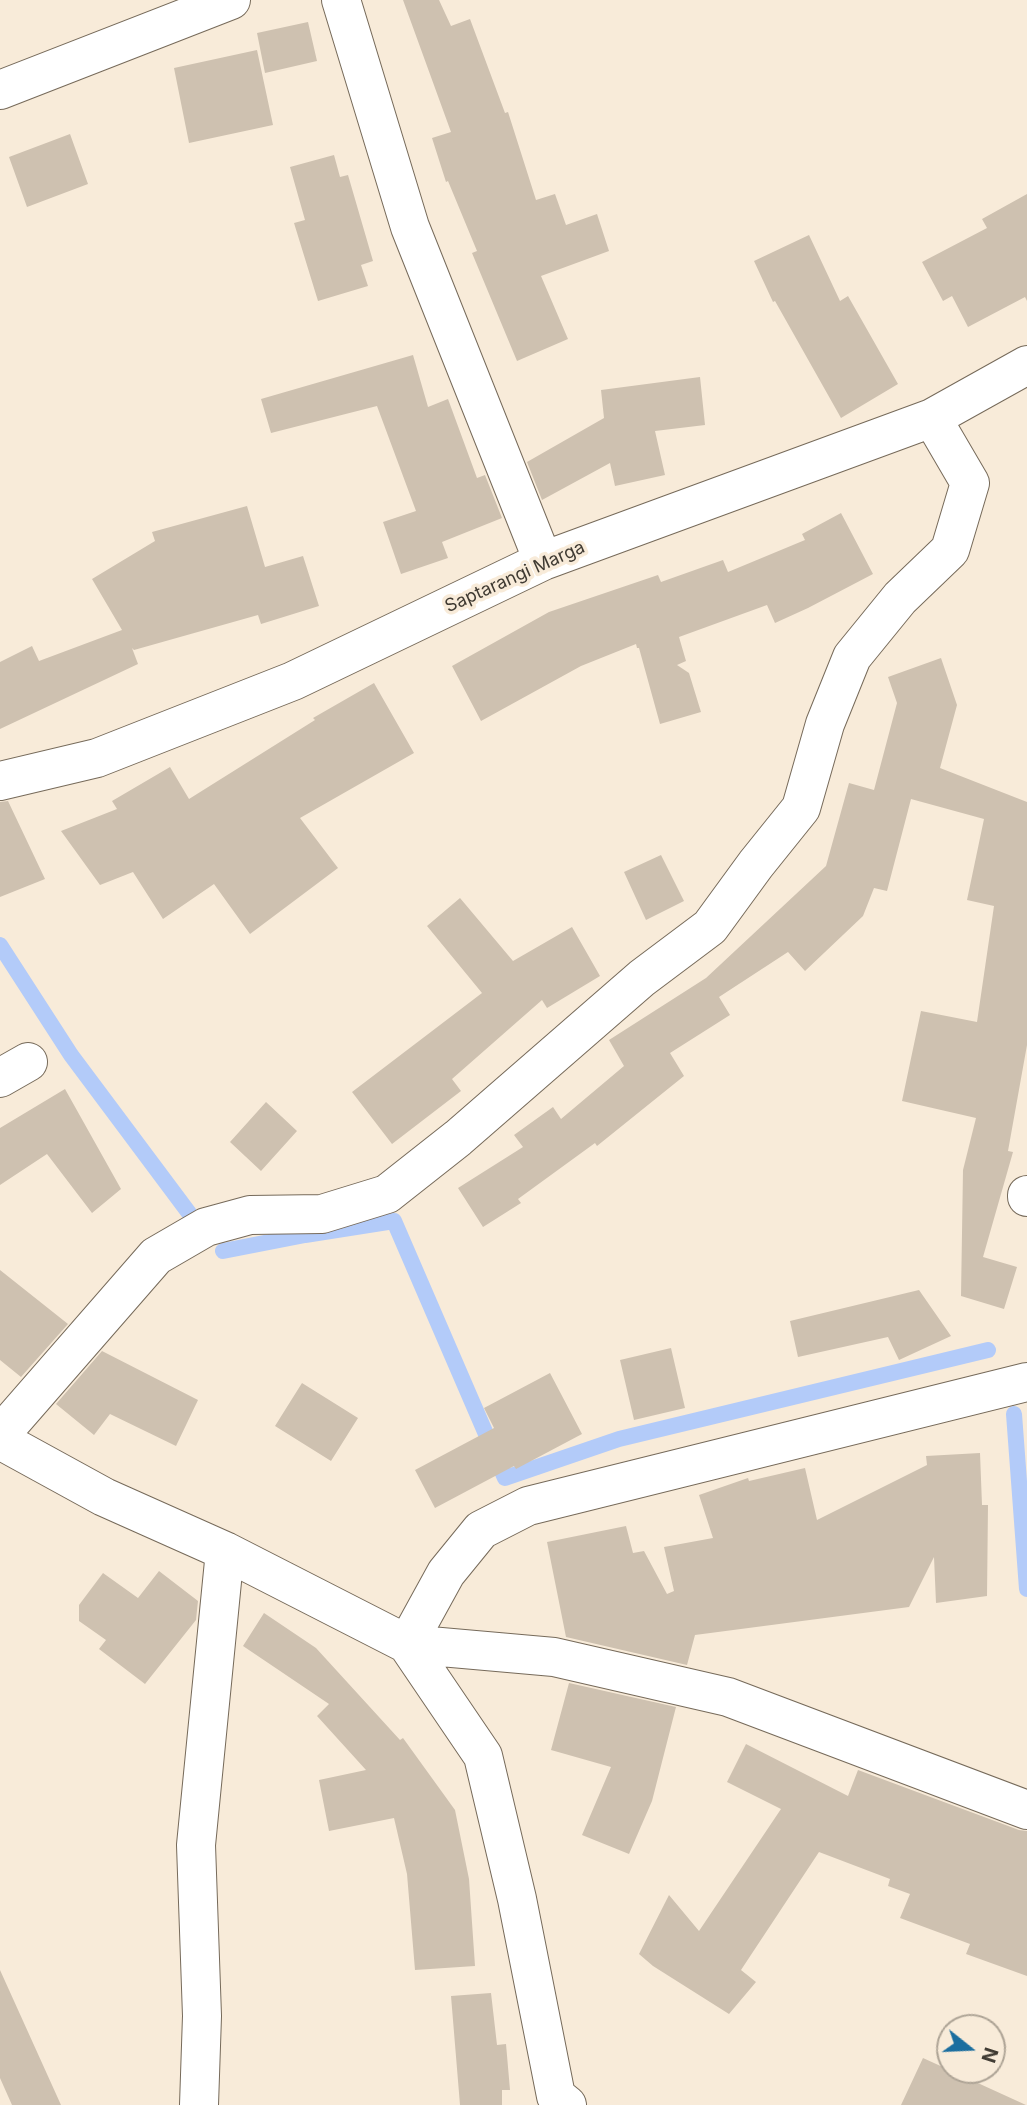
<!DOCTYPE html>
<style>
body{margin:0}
#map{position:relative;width:1027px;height:2105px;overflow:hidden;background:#f8ebd9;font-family:Inter,sans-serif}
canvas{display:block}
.north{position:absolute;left:936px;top:2014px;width:70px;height:70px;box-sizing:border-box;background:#f8ebd9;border:2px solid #aea496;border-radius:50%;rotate:108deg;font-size:19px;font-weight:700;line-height:28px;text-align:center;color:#3f3a32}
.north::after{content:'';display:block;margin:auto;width:24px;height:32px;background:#1b6e9f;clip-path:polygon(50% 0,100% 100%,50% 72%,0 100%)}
</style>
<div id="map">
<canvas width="1027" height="2105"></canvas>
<div class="north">N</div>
</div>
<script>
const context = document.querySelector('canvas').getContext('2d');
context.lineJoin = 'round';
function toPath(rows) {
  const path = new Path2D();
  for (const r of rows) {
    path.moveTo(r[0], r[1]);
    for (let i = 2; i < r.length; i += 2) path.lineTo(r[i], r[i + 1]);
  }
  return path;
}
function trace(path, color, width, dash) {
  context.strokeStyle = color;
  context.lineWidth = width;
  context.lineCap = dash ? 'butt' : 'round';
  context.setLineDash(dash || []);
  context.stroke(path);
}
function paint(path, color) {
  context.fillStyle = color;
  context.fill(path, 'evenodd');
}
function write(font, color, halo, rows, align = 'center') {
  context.font = font + ' Inter,sans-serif';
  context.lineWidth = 7;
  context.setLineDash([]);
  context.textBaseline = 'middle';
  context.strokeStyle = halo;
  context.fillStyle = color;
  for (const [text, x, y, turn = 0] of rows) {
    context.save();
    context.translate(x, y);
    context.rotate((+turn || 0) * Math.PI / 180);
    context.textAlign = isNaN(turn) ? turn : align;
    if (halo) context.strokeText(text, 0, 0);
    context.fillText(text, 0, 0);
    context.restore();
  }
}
trace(toPath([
 [0,945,71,1055,189,1213],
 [223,1251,305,1235,394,1221,505,1478,619,1439,988,1350],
 [1014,1414,1027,1589]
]), '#b3cbf9', 16);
paint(toPath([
 [403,0,439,0,451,26,470,19,505,113,508,112,536,200,555,194,566,225,597,214,609,251,541,276,568,339,517,361,472,253,477,251,448,181,446,182,432,138,451,132],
 [308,22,317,61,265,73,257,33],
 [257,50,273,125,189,143,174,68],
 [70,134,88,184,27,207,9,157],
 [334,155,340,177,348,175,373,261,361,265,368,286,318,301,294,223,305,220,290,167],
 [1027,194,1027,301,1025,297,968,327,952,296,943,301,922,262,987,228,982,219],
 [809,235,840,301,848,296,898,384,841,418,775,301,773,302,754,261],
 [413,355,428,407,448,399,477,478,485,475,502,518,442,542,448,558,401,574,383,522,416,511,377,406,271,433,261,399],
 [700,377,705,425,655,431,665,475,615,486,610,463,542,500,527,462,604,418,601,390],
 [247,506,265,567,303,556,319,606,261,624,258,615,134,650,132,648,138,664,0,729,0,662,32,646,39,661,122,630,92,579,155,541,152,532],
 [841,513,873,574,808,608,775,623,767,605,679,637,686,661,677,665,689,673,701,712,660,724,639,648,637,648,636,644,581,666,481,721,452,666,549,612,658,575,661,582,723,560,728,572,805,540,802,534],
 [941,658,957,705,940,768,1027,802,1027,1045,1008,1151,1013,1152,983,1257,1017,1267,1004,1309,961,1296,963,1170,976,1118,902,1101,921,1011,977,1022,994,906,967,900,984,819,911,799,887,891,874,888,863,916,805,971,788,952,719,997,730,1015,670,1053,684,1076,597,1146,595,1143,518,1199,521,1203,483,1227,458,1188,523,1147,514,1135,553,1107,561,1119,624,1066,609,1040,706,978,826,866,849,783,874,790,897,703,888,677],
 [374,683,414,753,300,818,338,868,250,934,214,884,163,919,133,872,100,885,61,831,117,809,112,801,170,767,189,799,315,720,313,718],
 [8,801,45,879,0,897,0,802],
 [661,855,684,901,646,920,624,872],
 [460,898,513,961,572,927,600,976,547,1008,542,1000,452,1079,461,1091,392,1144,352,1092,482,993,427,926],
 [65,1089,121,1189,92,1213,47,1154,0,1185,0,1128],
 [266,1102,297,1131,261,1171,230,1142],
 [0,1270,68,1324,21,1377,0,1360],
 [919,1290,951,1336,899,1360,888,1337,798,1357,790,1321],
 [671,1348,685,1408,634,1420,620,1360],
 [102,1351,198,1400,176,1446,110,1414,94,1435,56,1404],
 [550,1373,582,1434,516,1469,514,1466,435,1508,415,1470,494,1428,484,1408],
 [302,1383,358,1418,331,1461,275,1426],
 [980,1453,982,1505,988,1505,987,1596,936,1603,934,1557,909,1607,695,1635,687,1665,566,1637,547,1542,626,1526,633,1553,644,1551,667,1594,674,1591,664,1547,713,1538,699,1495,748,1478,749,1481,805,1468,817,1520,927,1465,926,1456],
 [159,1571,198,1601,196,1620,145,1684,99,1649,106,1640,79,1621,79,1605,103,1573,138,1598],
 [264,1613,316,1648,400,1740,403,1738,455,1810,469,1879,475,1966,415,1970,407,1874,394,1818,329,1831,319,1780,366,1770,317,1716,329,1704,243,1646],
 [569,1683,676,1707,652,1801,629,1854,582,1835,611,1767,551,1750],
 [746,1744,848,1796,858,1770,1019,1830,1027,1831,1027,1976,966,1954,970,1944,900,1918,910,1894,888,1886,890,1879,819,1852,741,1970,756,1982,729,2014,653,1966,639,1954,669,1895,699,1931,781,1809,727,1782],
 [0,1970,61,2105,12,2105,0,2078],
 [491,1993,497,2045,506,2044,510,2090,502,2090,502,2105,460,2105,451,1996],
 [923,2058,1026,2105,901,2105]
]), '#cec1b0');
const street = toPath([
 [341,0,410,227,543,561],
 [0,90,231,0],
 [0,781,97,758,293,681,543,561,932,418,1027,365],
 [0,1078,28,1062],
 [1027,1195,1027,1197],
 [0,1435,156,1256,206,1227,250,1215,322,1214,387,1194,458,1138,642,978,710,927,756,864,801,808,825,724,852,657,900,598,950,550,970,483,932,418],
 [0,1440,104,1497,225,1551,407,1644,554,1657,728,1697,1027,1810],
 [199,2105,202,2016,196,1845,225,1551],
 [567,2105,556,2096,517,1899,483,1756,407,1644,446,1573,481,1530,528,1506,1027,1382]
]);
trace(street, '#766a5a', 40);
trace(street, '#fff', 38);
write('18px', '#3f3a32', '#f8ebd9', [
 ["Saptarangi Marga",515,577,-24]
]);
</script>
